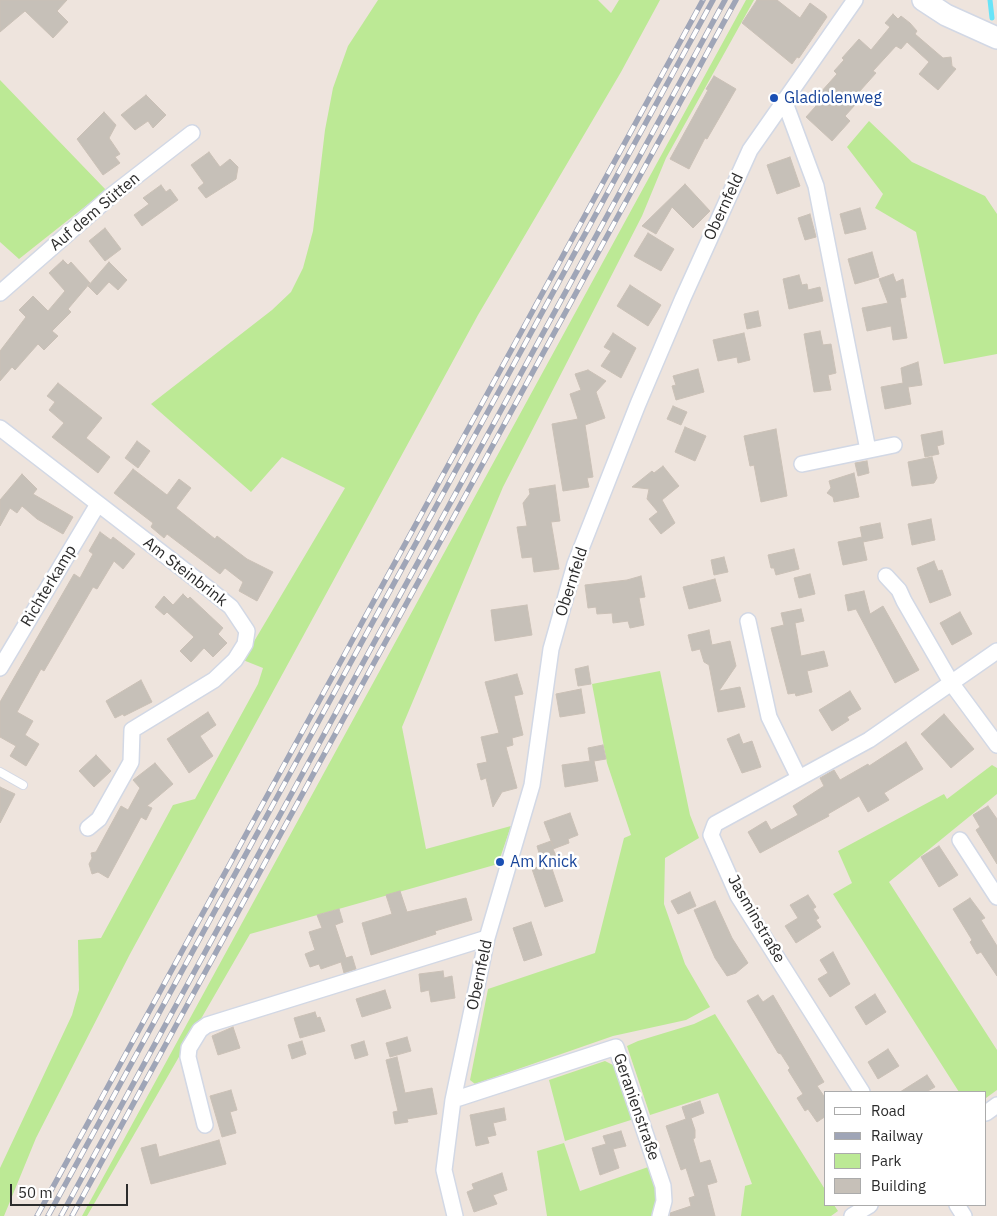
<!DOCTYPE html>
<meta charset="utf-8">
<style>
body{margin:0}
#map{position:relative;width:997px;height:1216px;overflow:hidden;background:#eee4dd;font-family:"IBM Plex Sans",sans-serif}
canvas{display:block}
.legend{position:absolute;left:824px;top:1091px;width:162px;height:115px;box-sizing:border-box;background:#fff;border:1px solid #ababab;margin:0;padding:6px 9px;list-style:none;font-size:15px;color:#2c2c2c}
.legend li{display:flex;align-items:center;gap:10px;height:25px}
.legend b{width:25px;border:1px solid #ababab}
.scale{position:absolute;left:10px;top:1184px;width:118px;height:22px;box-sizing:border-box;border:2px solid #2c2c2c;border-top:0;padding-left:6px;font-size:15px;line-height:18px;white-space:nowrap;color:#2c2c2c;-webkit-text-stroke:4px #fff;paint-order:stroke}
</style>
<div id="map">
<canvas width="997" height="1216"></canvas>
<ul class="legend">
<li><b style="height:6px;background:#fff"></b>Road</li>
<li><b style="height:6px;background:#9fa5b7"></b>Railway</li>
<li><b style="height:14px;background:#bce995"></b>Park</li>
<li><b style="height:14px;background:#c6c0b8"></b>Building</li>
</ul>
<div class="scale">50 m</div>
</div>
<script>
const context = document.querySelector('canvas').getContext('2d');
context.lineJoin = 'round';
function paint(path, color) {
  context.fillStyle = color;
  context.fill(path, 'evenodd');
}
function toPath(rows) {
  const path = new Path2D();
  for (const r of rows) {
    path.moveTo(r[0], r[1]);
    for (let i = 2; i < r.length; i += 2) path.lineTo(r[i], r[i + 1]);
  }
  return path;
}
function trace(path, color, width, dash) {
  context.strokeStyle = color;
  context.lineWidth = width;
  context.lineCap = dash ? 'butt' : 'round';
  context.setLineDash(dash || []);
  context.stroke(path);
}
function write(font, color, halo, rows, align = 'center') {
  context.font = font + ' "IBM Plex Sans",sans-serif';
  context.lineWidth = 5;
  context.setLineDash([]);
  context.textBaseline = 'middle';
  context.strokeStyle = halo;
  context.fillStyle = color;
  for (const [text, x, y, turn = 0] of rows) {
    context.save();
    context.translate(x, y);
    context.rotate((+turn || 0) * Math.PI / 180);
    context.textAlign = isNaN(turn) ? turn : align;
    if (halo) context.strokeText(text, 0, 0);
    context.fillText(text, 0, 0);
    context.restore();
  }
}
paint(toPath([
 [378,0,598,0,611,13,619,0,660,0,621,72,478,315,130,954,36,1138,4,1216,0,1216,0,1168,72,1015,79,990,78,940,101,938,173,805,195,799,258,684,263,668,243,660,345,488,282,457,251,492,151,404,272,310,291,292,303,268,313,231,325,130,333,88,348,46],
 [746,0,754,0,666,158,642,216,503,487,402,727,426,849,511,826,498,864,250,934,87,1216,82,1216],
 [0,80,106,190,19,259,0,242],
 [869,121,912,162,985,196,997,214,997,354,944,364,916,232,875,208,883,194,847,147],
 [660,671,690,815,699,838,665,858,664,904,685,964,710,1007,686,1020,613,1036,475,1084,470,1080,488,989,595,953,624,838,631,835,607,763,592,684],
 [992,765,997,768,997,794,889,882,997,1050,997,1090,986,1098,986,1092,959,1092,833,894,852,883,838,851,944,794,947,799],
 [715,1014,826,1191,826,1205,834,1205,838,1211,831,1216,741,1216,745,1186,752,1184,718,1093,650,1115,627,1046,638,1041,694,1024],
 [605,1061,613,1065,619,1074,634,1119,565,1141,549,1080],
 [564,1143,580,1191,651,1166,659,1197,654,1216,547,1216,537,1151]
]), '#bce995');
trace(toPath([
 [990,0,992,18]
]), '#68e4f8', 5);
const building = toPath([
 [0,0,67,0,57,11,68,22,53,38,25,11,0,32,0,0],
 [757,0,777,0,800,18,810,3,825,14,827,17,799,58,797,57,792,64,742,23,757,0],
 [893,14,898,19,901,16,910,23,917,31,915,34,943,58,951,57,952,66,956,69,938,90,919,74,929,62,907,42,901,49,896,46,873,71,876,73,851,101,855,105,845,116,850,121,832,141,806,117,816,106,812,102,837,74,834,71,844,60,842,58,859,39,871,50,890,27,885,23,893,14],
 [714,76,736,89,707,139,705,138,689,169,670,159,708,90,706,89,714,76],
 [146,95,166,115,153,128,148,121,135,130,121,115,146,95],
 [104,112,116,125,109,138,120,154,115,157,120,163,103,175,77,139,104,112],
 [209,152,220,167,230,159,238,167,236,179,206,198,198,188,204,183,191,165,209,152],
 [790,157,800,186,777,194,767,165,790,157],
 [685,184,710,211,693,228,672,207,656,234,642,226,685,184],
 [161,185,166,192,170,189,178,200,142,226,134,215,149,204,143,198,161,185],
 [860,208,866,229,845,234,840,214,860,208],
 [810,214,816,237,805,240,798,218,810,214],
 [105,228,121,249,105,261,89,241,105,228],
 [648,233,674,249,661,271,634,256,648,233],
 [872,252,879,277,855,284,848,259,872,252],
 [63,260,68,265,71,262,90,283,68,309,71,312,52,331,58,336,44,350,38,344,15,370,12,367,0,381,0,351,26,317,19,310,33,296,48,311,65,291,49,273,63,260],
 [109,262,127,280,118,290,109,282,97,295,88,286,109,262],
 [893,274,896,282,903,279,906,297,900,298,907,338,893,340,891,326,867,331,862,308,888,303,879,279,893,274],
 [799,275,802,285,807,284,808,290,820,287,823,301,789,309,783,279,799,275],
 [630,285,661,305,648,326,617,306,630,285],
 [758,311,761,326,747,329,744,314,758,311],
 [820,331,823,345,831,344,836,373,828,375,831,390,814,392,804,334,820,331],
 [613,333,636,348,621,378,601,366,611,351,604,347,613,333],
 [744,333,750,360,738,363,737,357,718,361,713,340,744,333],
 [918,362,922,385,908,387,911,404,885,409,881,387,903,383,901,368,918,362],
 [698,369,704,392,676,400,672,386,676,385,673,376,698,369],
 [588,370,606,381,596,392,605,418,585,425,593,477,587,478,589,487,563,491,552,424,578,419,570,394,581,390,575,374,588,370],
 [58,383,102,418,86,438,110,457,98,473,52,437,64,423,49,410,55,402,47,396,58,383],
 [673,406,687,412,681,425,667,419,673,406],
 [685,427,706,436,695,461,675,452,685,427],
 [776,429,787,496,761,502,754,465,750,466,744,436,776,429],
 [942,431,944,444,937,446,939,454,925,457,921,435,942,431],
 [137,441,150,451,138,468,125,458,137,441],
 [932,457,937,478,934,483,912,486,908,462,932,457],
 [867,461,869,473,858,476,855,463,867,461],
 [663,466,679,486,662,500,675,523,661,534,649,519,658,512,647,499,649,489,632,487,652,471,654,473,663,466],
 [133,469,167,495,179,479,191,488,176,508,215,539,217,536,247,559,273,572,257,601,239,591,243,582,225,568,220,574,167,534,164,538,151,527,153,523,114,493,133,469],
 [854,473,859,497,834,502,833,497,827,493,831,488,829,481,854,473],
 [22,474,37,489,33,494,73,517,63,534,37,519,22,506,17,513,10,508,0,526,0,500,22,474],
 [555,485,560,521,551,522,559,569,534,572,532,557,522,558,517,527,527,526,523,503,530,494,529,489,555,485],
 [931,519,935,540,912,545,908,524,931,519],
 [880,523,883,538,863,542,867,560,843,565,838,542,862,537,860,527,880,523],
 [100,532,111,540,113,537,135,554,123,569,114,561,97,589,93,587,44,671,41,669,17,712,33,721,25,735,39,744,26,766,10,756,16,746,0,737,0,702,74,574,80,578,93,554,89,551,100,532],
 [794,549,799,569,776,575,774,568,771,568,768,555,794,549],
 [724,557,728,572,714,575,711,560,724,557],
 [934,561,938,571,942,570,951,595,930,603,917,568,934,561],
 [810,574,815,594,799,598,794,578,810,574],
 [641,576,645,597,639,598,644,625,630,628,628,621,613,623,612,613,597,614,596,607,588,608,585,585,627,580,641,576],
 [715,579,721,601,689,609,683,587,715,579],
 [864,591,870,614,883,606,919,670,895,683,856,609,848,611,845,595,864,591],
 [183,594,188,599,190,597,223,628,218,634,227,643,213,657,204,648,191,662,180,651,194,637,167,612,164,615,155,607,164,596,173,605,183,594],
 [527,605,532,635,495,641,491,610,527,605],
 [801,609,804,621,795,623,801,656,824,651,828,666,807,671,812,692,796,696,795,693,788,694,771,628,784,625,781,613,801,609],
 [960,612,972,634,952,645,940,623,960,612],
 [709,630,712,645,730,641,736,666,719,691,740,687,745,707,718,712,709,665,704,662,700,649,692,651,688,635,709,630],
 [588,666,591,684,578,686,575,669,588,666],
 [517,674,523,694,514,696,523,735,512,738,513,745,506,747,517,788,502,792,493,807,486,778,481,780,477,764,487,762,481,737,499,733,485,682,517,674],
 [141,680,152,702,124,716,123,714,115,718,106,701,141,680],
 [581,689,585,713,560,717,556,694,581,689],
 [850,691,861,709,847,717,849,720,832,731,819,710,850,691],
 [208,712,216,725,200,736,213,756,189,773,167,739,208,712],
 [944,714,974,749,951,768,921,734,944,714],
 [739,734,743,744,752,741,761,767,742,773,727,739,739,734],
 [906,742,923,769,884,793,889,800,868,812,859,796,828,814,829,816,760,853,748,832,766,821,771,830,798,815,793,806,824,786,820,778,834,770,840,780,868,764,869,766,906,742],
 [603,745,606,759,594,761,598,781,565,787,562,765,590,761,588,748,603,745],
 [96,755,111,771,94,787,79,771,96,755],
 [155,763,173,784,147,806,152,808,146,820,141,817,108,878,98,872,92,874,89,864,92,858,91,853,96,852,121,806,128,810,140,788,133,780,155,763],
 [0,787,15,794,0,823,0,787],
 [988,806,997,819,997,864,976,830,980,827,973,815,988,806],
 [570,813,578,835,568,839,569,843,553,849,556,856,541,860,537,846,551,841,553,846,544,822,570,813],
 [939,846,958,875,939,887,921,857,939,846],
 [550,863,563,901,545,907,532,869,550,863],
 [400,891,407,912,466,898,472,920,435,931,436,934,371,955,362,923,392,914,386,895,400,891],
 [690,892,696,906,678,914,671,901,690,892],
 [808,895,816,907,813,909,819,918,816,920,821,927,796,943,785,926,798,918,790,905,808,895],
 [970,898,985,918,981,920,997,946,997,976,981,952,977,954,970,942,972,940,953,909,970,898],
 [715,901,732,938,748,963,736,973,727,976,715,958,694,910,715,901],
 [339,909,343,922,335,925,346,958,352,956,356,969,344,973,341,962,321,969,319,964,310,967,305,954,315,950,309,932,322,928,317,915,339,909],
 [531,922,542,955,524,961,513,928,531,922],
 [833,952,850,984,830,997,818,979,828,973,820,960,833,952],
 [443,971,444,978,452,976,455,998,431,1002,429,990,421,992,419,974,443,971],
 [385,990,391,1008,362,1017,356,999,385,990],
 [875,994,886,1012,866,1025,855,1007,875,994],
 [758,995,763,1002,773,995,824,1082,817,1086,826,1099,826,1116,817,1122,808,1109,805,1111,797,1098,803,1094,788,1070,790,1068,781,1054,778,1053,747,1001,758,995],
 [315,1012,317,1018,320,1017,325,1031,300,1038,294,1018,315,1012],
 [233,1027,240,1048,218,1055,212,1036,233,1027],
 [407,1037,411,1051,390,1057,386,1043,407,1037],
 [302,1041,306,1054,292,1059,288,1045,302,1041],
 [364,1041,368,1055,355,1059,351,1045,364,1041],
 [888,1049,899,1066,878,1079,868,1062,888,1049],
 [397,1057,405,1093,432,1088,437,1114,407,1119,408,1122,395,1124,393,1112,398,1111,386,1060,397,1057],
 [927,1075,935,1087,926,1092,900,1092,927,1075],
 [231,1090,237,1110,230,1112,236,1133,222,1137,210,1096,231,1090],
 [700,1101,704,1113,691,1118,695,1130,695,1138,693,1139,700,1163,710,1160,717,1182,707,1185,715,1216,670,1216,670,1213,691,1206,689,1198,695,1196,686,1168,681,1170,666,1126,686,1119,682,1107,700,1101],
 [504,1108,506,1120,493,1123,496,1135,487,1137,489,1143,476,1146,470,1115,504,1108],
 [621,1131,626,1146,613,1149,619,1168,600,1175,592,1148,606,1144,603,1136,621,1131],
 [219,1140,226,1164,151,1184,141,1148,156,1144,159,1157,219,1140],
 [502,1173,507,1190,493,1195,497,1204,474,1212,467,1192,474,1189,472,1184,502,1173]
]);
paint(building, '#c6c0b8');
trace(building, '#cac0b6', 1);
const lane = toPath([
 [0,772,23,785]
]);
const street = toPath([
 [784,100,816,186,868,450],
 [0,293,112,195,192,133],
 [0,428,210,590,231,607,247,631,245,644,235,660,214,680,132,730,131,762,99,819,88,828],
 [802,464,894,445],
 [886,576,899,590,904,601,952,684,997,745],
 [748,621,769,717,799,778],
 [0,668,98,504],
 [960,840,997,897],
 [862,1092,738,896,711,835,715,824,869,740,997,651],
 [453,1100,616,1047,663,1186,664,1201,660,1216],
 [986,1113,997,1105],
 [205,1125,188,1057,189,1048,200,1030,207,1025,487,938],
 [957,1205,964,1216],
 [455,1216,444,1170,453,1100,487,938,532,785,551,649,575,564,638,404,683,298,750,150,855,0],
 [852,1216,870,1205]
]);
const secondary = toPath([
 [923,0,946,15,997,38]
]);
trace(lane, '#d2d8e5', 10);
trace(street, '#d2d8e5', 18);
trace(secondary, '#d2d8e5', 24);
trace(lane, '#fff', 8);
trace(street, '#fff', 15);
trace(secondary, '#fff', 21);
const rail = toPath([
 [37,1216,703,0],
 [48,1216,713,0],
 [61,1216,725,0],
 [72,1216,736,0]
]);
trace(rail, '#9fa5b7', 5.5);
trace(rail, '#fff', 4, [11]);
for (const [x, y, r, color] of [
 [774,98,5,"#1a4fb4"],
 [500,862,5,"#1a4fb4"]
]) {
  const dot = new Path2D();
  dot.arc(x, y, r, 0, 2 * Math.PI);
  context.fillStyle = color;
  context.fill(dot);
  trace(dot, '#fff', 2);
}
write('16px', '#164399', '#fff', [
 ["Gladiolenweg",784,98],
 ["Am Knick",510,862]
], 'left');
write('16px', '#2c2c2c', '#fff', [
 ["Obernfeld",724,207,-65],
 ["Auf dem Sütten",95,212,-40],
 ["Am Steinbrink",185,572,38],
 ["Obernfeld",572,582,-72],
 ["Richterkamp",49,586,-59],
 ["Jasminstraße",756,919,60],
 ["Obernfeld",480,975,-78],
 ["Geranienstraße",636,1107,71]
]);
</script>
